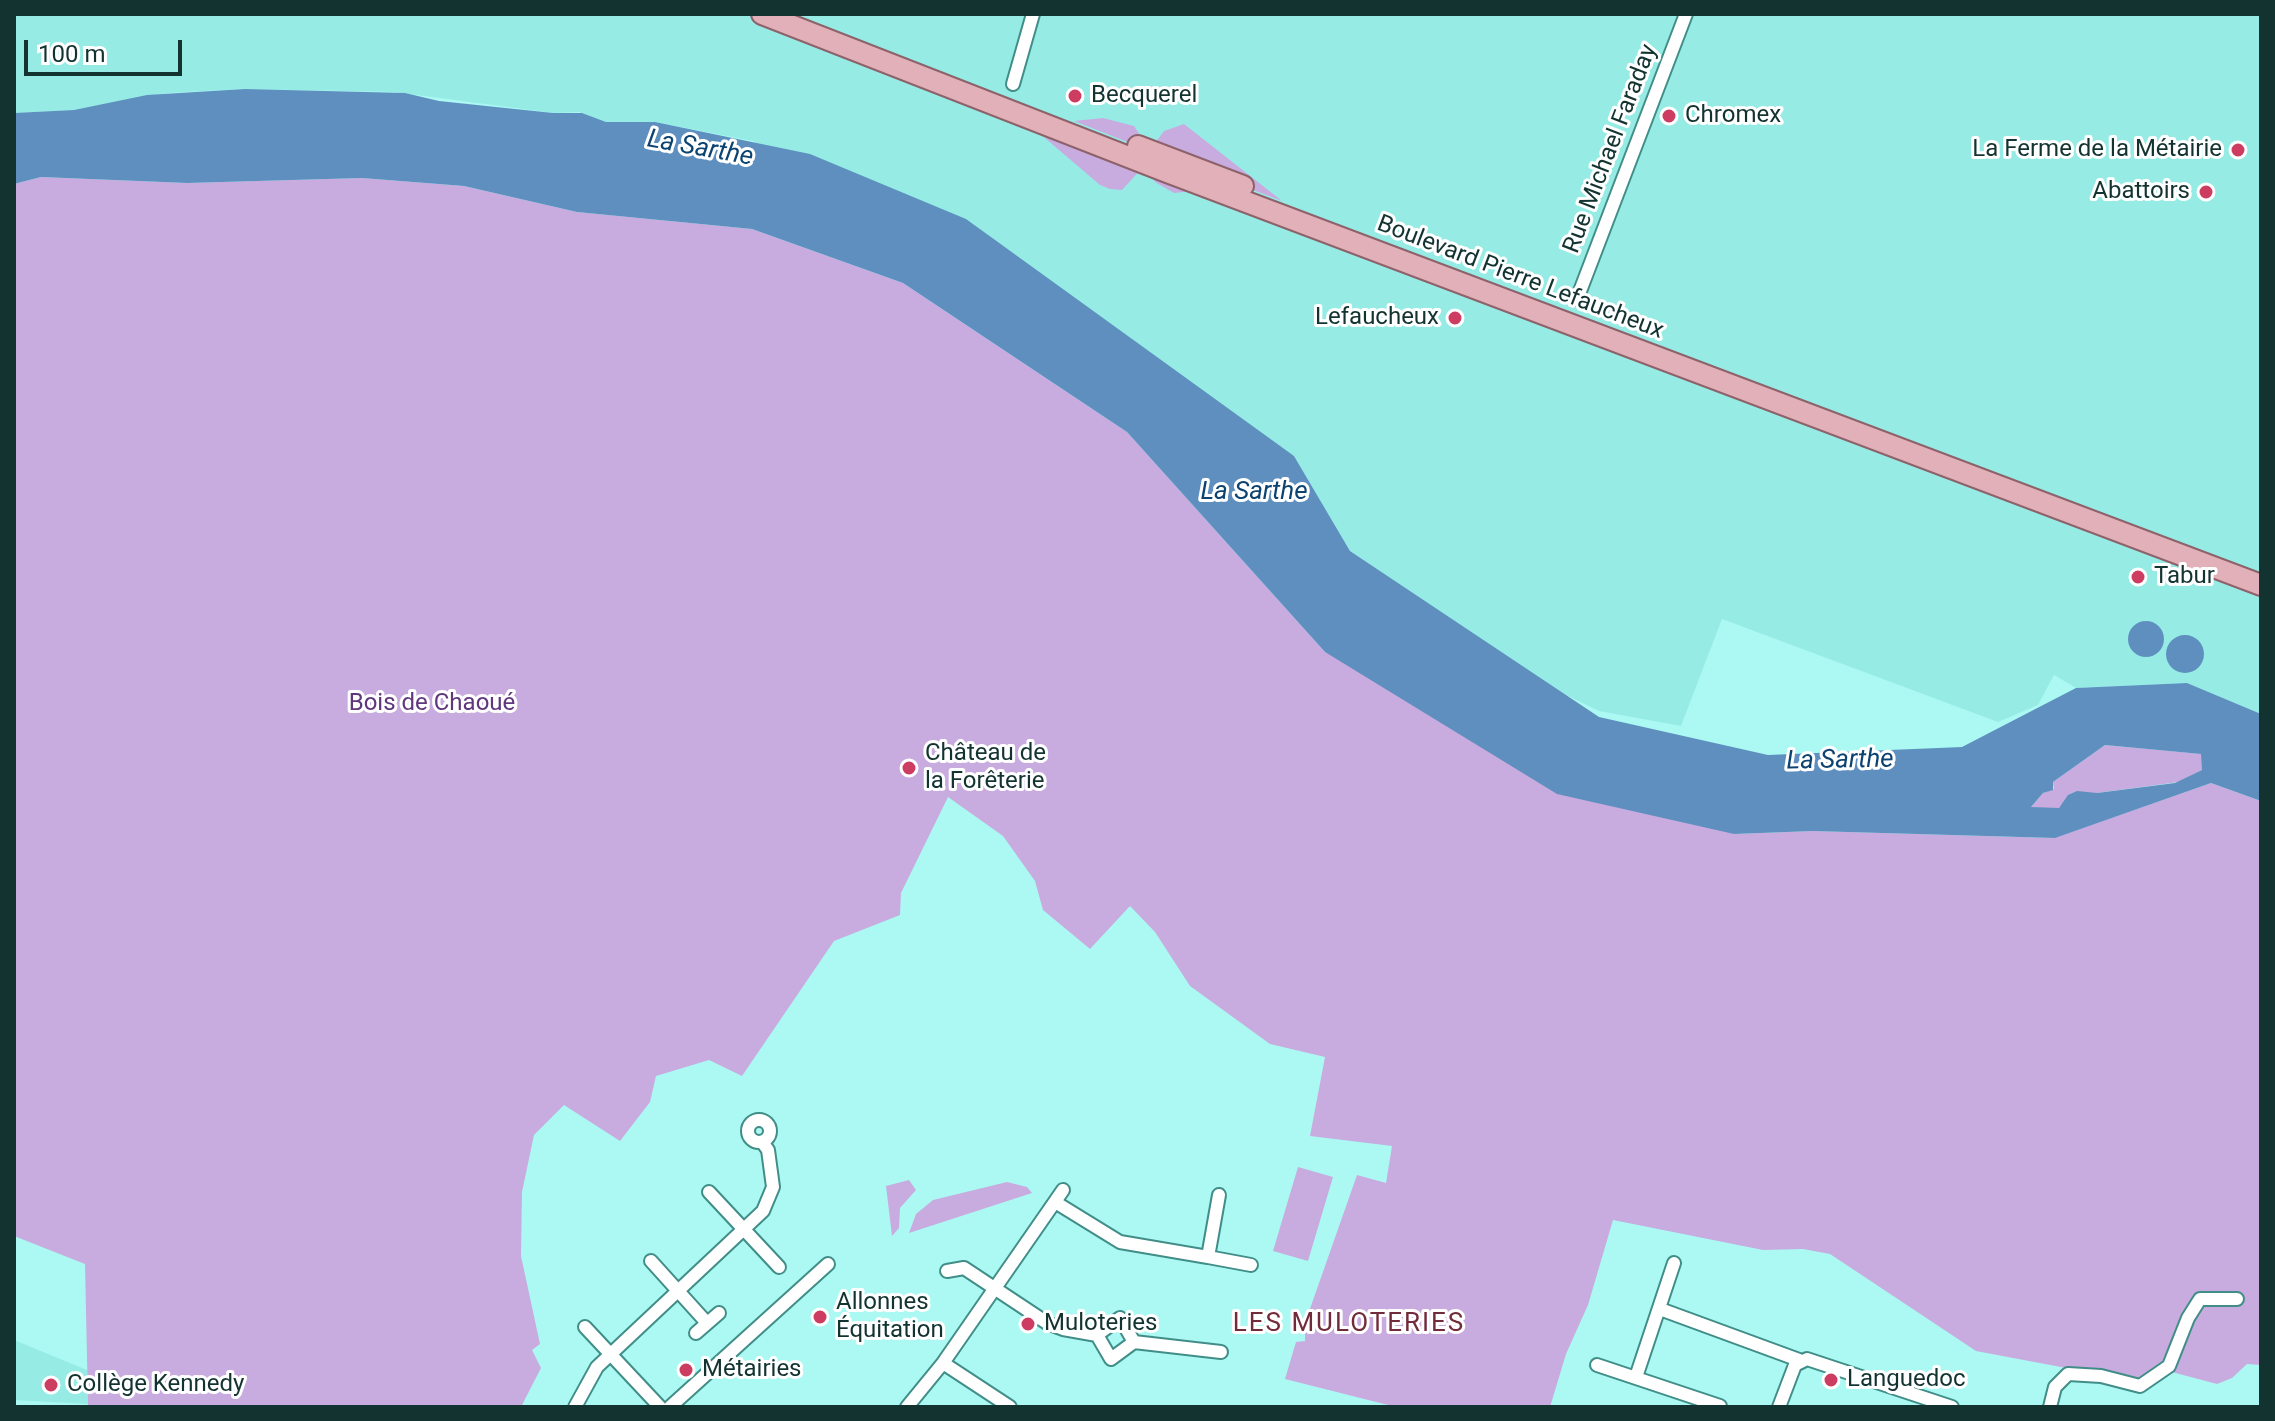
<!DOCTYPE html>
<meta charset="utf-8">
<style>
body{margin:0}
#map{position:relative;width:2275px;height:1421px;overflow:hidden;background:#acf9f3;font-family:Roboto,sans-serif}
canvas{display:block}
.frame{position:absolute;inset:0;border:16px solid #133331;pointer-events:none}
.scale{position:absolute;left:24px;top:40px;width:158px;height:36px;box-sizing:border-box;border:4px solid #133331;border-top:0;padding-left:10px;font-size:24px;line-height:28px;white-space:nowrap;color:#133331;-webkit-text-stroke:6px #fff;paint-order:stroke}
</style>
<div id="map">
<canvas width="2275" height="1421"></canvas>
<div class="frame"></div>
<div class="scale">100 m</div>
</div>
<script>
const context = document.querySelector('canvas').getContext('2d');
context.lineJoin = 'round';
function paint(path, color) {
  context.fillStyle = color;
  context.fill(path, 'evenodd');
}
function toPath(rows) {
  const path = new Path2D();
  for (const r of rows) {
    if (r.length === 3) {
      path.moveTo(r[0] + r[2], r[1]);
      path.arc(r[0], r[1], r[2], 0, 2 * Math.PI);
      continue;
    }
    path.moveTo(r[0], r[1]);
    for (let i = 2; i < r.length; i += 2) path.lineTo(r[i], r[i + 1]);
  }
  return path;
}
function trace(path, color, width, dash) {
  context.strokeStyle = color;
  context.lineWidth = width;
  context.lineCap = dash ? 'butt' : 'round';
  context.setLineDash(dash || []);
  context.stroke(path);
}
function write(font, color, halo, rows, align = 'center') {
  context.font = font + ' Roboto,sans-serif';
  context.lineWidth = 6;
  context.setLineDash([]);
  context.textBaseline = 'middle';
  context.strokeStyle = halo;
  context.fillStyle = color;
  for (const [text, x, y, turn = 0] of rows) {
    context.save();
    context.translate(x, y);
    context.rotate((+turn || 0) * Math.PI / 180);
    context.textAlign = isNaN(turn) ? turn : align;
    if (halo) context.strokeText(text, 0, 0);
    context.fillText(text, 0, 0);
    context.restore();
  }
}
paint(toPath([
 [14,14,2261,14,2261,714,2187,683,2076,688,2054,675,2038,705,1998,722,1722,619,1681,726,1599,711,1564,694,1350,551,1294,456,753,141,655,122,606,122,579,112,553,113,394,92,245,89,168,93,74,110,14,113],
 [14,1340,87,1370,88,1404,14,1400]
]), '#96ece5');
paint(toPath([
 [1027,118,1212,189,1174,193,1155,182,1145,165,1122,190,1110,189,1100,185,1045,138],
 [1103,118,1134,126,1150,150,1164,131,1184,124,1282,201,1150,151,1074,121],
 [41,177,187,183,362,178,464,186,577,212,752,229,903,283,1127,432,1325,652,1734,834,1813,831,2054,838,2211,783,2261,801,2261,1365,2247,1364,2232,1378,2217,1384,2168,1371,2151,1384,1976,1351,1830,1254,1803,1249,1763,1250,1613,1220,1588,1305,1566,1354,1550,1407,1396,1407,1285,1379,1296,1342,1305,1341,1305,1323,1357,1175,1386,1183,1392,1146,1310,1136,1325,1057,1270,1044,1190,986,1155,932,1130,906,1090,949,1043,910,1035,881,1003,836,948,797,901,893,900,915,834,941,742,1076,709,1060,656,1076,650,1102,620,1141,564,1105,534,1135,522,1192,521,1256,540,1344,532,1350,541,1368,521,1407,88,1407,85,1264,14,1236,14,184],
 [2105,745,2202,754,2202,770,2179,782,2097,793,2072,793,2059,808,2051,810,2031,807,2043,793,2054,789,2053,782],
 [1298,1167,1333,1177,1308,1261,1273,1251],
 [909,1180,916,1190,900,1208,899,1228,892,1236,886,1186],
 [1007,1182,1027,1187,1032,1193,909,1233,916,1214,933,1200]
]), '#c8acdf');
paint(toPath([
 [245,89,405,93,439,101,553,113,582,113,606,122,655,122,810,154,966,219,1294,456,1350,551,1599,717,1768,755,1962,747,2076,688,2187,683,2261,714,2261,801,2211,783,2055,838,1813,831,1734,834,1557,794,1325,652,1127,432,903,283,752,229,577,212,464,186,362,178,187,183,41,177,14,184,14,113,74,110,147,95],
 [2105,745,2201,754,2202,770,2175,783,2097,793,2077,791,2068,795,2059,808,2031,807,2043,793,2053,790,2053,782],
 [2146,639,18],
 [2185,654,19]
]), '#5f8fbf');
const street = toPath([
 [1013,84,1033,14],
 [1577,299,1686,14],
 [759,1131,11],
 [709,1192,779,1267],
 [1055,1202,1120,1242,1208,1257,1219,1195],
 [1208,1257,1251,1265],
 [651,1261,707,1323],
 [947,1271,964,1268,1047,1323,1063,1329,1097,1335,1120,1318,1134,1342,1111,1359,1097,1335],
 [1660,1309,1799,1360],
 [585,1327,660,1407],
 [696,1333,719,1313],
 [1134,1342,1221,1352],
 [943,1363,1010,1407],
 [1597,1365,1720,1406],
 [1636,1377,1674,1263],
 [575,1407,597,1367,763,1211,773,1187,768,1150,762,1142],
 [670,1407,828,1264],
 [907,1407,943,1363,1063,1190],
 [1779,1407,1795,1365,1807,1359,1952,1407],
 [2050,1407,2055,1387,2068,1374,2101,1376,2140,1386,2169,1366,2188,1318,2200,1299,2237,1299]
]);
const primary = toPath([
 [762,14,1167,172,2261,585],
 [1138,146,1243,186]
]);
trace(street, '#418d88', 16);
trace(primary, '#8d626a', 24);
trace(street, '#fff', 12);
trace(primary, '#e2b0b8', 20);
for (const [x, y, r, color] of [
 [1075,96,8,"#cd3d62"],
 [1669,116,8,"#cd3d62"],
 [2238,150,8,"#cd3d62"],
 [2206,192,8,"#cd3d62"],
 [1455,318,8,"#cd3d62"],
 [2138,577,8,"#cd3d62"],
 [909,768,8,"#cd3d62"],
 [820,1317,8,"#cd3d62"],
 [1028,1324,8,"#cd3d62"],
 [686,1370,8,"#cd3d62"],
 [1831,1380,8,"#cd3d62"],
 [51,1385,8,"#cd3d62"]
]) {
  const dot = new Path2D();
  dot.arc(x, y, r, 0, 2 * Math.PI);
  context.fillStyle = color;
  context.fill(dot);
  trace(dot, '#fff', 3);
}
write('24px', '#133331', '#fff', [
 ["Becquerel",1091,96],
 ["Chromex",1685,116],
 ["La Ferme de la Métairie",2222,150,"right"],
 ["Abattoirs",2190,192,"right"],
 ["Lefaucheux",1439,318,"right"],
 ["Tabur",2154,577],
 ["Château de",925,754],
 ["la Forêterie",925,782],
 ["Allonnes",836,1303],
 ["Équitation",836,1331],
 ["Muloteries",1044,1324],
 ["Métairies",702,1370],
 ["Languedoc",1847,1380],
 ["Collège Kennedy",67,1385]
], 'left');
write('24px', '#133331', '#fff', [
 ["Rue Michael Faraday",1611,149,-69],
 ["Boulevard Pierre Lefaucheux",1520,278,21]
]);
write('24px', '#60367d', '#fff', [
 ["Bois de Chaoué",432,704]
]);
write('italic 26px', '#0d4371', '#fff', [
 ["La Sarthe",700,149,10],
 ["La Sarthe",1254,492],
 ["La Sarthe",1840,761,-1]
]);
context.letterSpacing = '2px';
write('26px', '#712b3a', '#fff', [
 ["LES MULOTERIES",1349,1324]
]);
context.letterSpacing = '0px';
</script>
